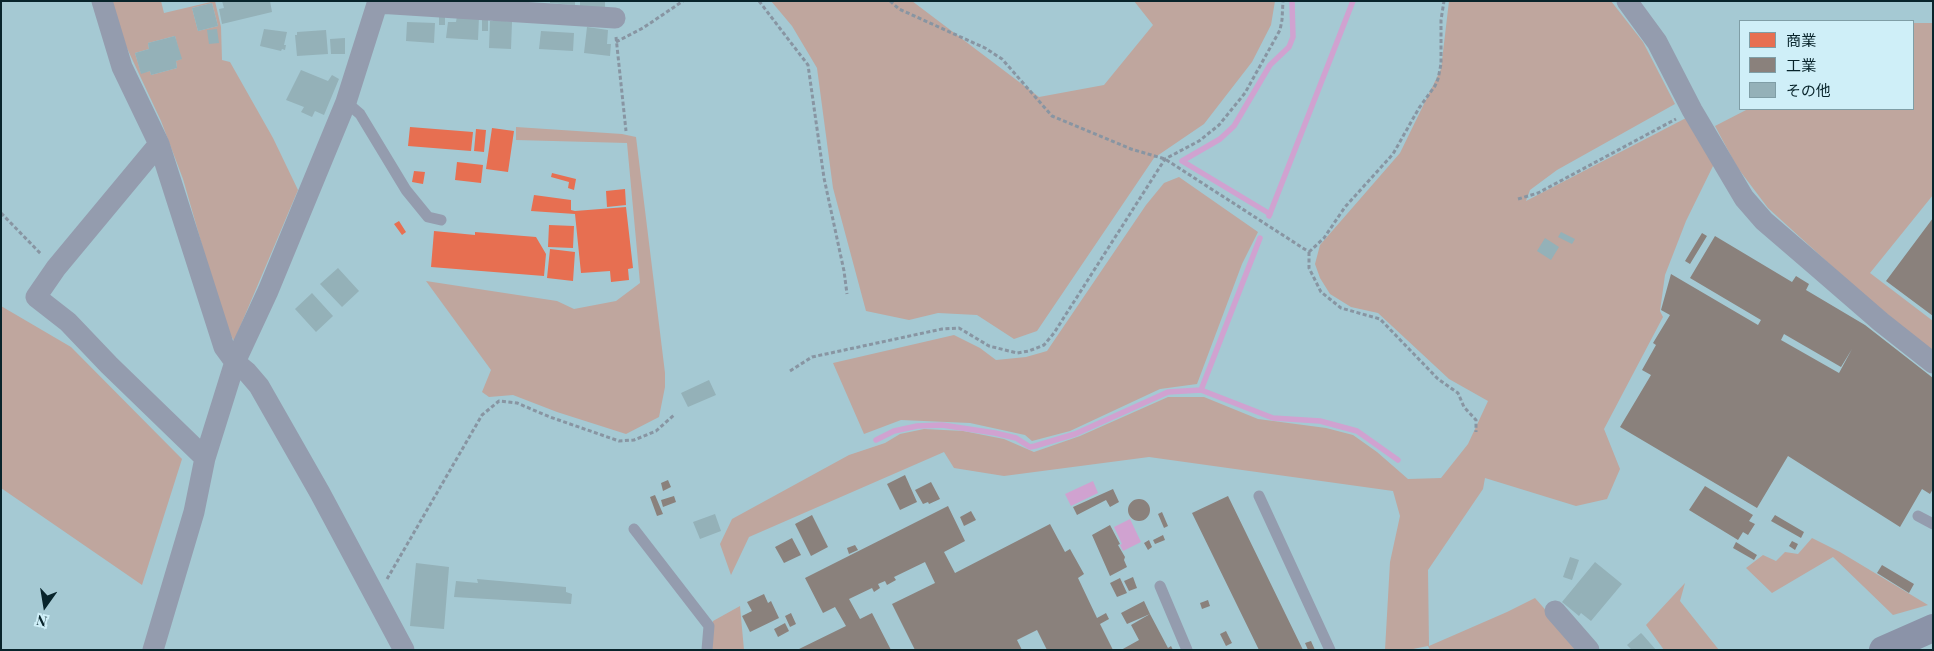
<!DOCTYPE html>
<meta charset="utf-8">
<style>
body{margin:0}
#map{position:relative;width:1934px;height:651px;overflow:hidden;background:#a5c9d3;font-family:"Playfair Display","Noto Sans JP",serif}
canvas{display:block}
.frame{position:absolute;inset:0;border:2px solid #08242b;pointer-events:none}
.legend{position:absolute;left:1739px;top:20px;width:175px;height:90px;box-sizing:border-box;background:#cfeff8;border:1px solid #7f9ea6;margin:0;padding:6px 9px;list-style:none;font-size:15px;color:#08242b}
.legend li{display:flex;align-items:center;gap:10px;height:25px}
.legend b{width:25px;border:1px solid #7f9ea6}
.north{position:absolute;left:20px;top:581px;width:50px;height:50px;-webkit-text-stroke:4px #cfeff8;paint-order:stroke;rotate:193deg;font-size:14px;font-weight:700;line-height:20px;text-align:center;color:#08242b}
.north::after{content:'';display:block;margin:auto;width:18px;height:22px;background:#08242b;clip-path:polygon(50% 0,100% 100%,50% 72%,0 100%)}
</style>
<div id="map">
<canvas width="1934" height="651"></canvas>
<div class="frame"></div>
<ul class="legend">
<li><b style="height:14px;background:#e76f51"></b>商業</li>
<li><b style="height:14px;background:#8a817c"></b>工業</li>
<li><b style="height:14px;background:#94b1b8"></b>その他</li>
</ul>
<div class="north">N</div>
</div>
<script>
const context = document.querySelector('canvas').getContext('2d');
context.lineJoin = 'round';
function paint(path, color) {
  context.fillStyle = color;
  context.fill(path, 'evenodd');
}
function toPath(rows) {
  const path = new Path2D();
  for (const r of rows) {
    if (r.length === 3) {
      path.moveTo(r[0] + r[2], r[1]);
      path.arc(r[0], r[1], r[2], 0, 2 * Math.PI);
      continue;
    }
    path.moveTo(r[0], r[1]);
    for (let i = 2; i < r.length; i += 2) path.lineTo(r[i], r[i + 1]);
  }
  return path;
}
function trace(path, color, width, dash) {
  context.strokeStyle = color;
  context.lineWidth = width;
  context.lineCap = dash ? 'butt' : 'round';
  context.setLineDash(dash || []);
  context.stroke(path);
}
paint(toPath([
 [111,1,161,1,164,13,215,1,221,27,222,60,230,62,273,138,298,190,234,341,225,325,183,179,161,121,119,31],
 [212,3,218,26,198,31,192,8],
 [175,36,181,59,176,61,177,68,151,75,150,71,141,73,135,53,149,49,148,43],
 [771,1,912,1,1039,97,1104,85,1153,25,1134,1,1275,1,1271,25,1252,62,1204,124,1154,158,1037,331,1014,339,977,315,938,313,909,320,866,311,833,188,817,68,792,26],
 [1449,1,1611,1,1643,42,1675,104,1557,170,1530,190,1526,201,1686,118,1714,164,1686,221,1665,275,1660,311,1663,317,1604,429,1620,469,1607,499,1576,506,1485,478,1483,489,1428,570,1429,646,1507,612,1535,598,1581,650,1430,650,1428,646,1408,650,1385,650,1390,562,1400,516,1393,491,1149,457,1004,476,954,468,944,452,749,537,731,575,720,544,732,519,849,455,885,443,900,434,924,429,963,431,1004,439,1034,452,1080,436,1168,397,1204,397,1258,419,1326,428,1353,435,1377,452,1408,479,1441,478,1468,444,1488,401,1449,379,1378,313,1351,307,1330,294,1320,278,1315,264,1320,245,1400,153,1441,69],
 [1913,23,1933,23,1933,195,1870,273,1933,321,1933,352,1857,289,1768,208,1737,167,1715,126,1748,109,1913,109],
 [516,127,622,134,636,137,665,373,665,387,659,417,626,434,557,412,513,395,489,397,482,392,491,370,426,281,557,301,574,309,616,301,640,283,627,143,516,140],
 [1179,177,1258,232,1242,264,1197,384,1160,389,1070,431,1032,441,1025,435,970,423,901,420,864,434,833,363,954,335,980,348,996,360,1026,357,1047,351,1146,205,1164,183],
 [1,306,71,347,182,459,142,585,1,488],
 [1812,538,1840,552,1928,605,1893,615,1833,557,1772,593,1746,568,1763,555,1776,561,1785,552,1798,554],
 [1685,583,1680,601,1719,650,1664,650,1646,625],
 [740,606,744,650,711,650,713,621]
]), '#bfa69e');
paint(toPath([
 [1093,481,1098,493,1071,506,1065,494],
 [1130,519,1141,542,1123,551,1120,545,1122,544,1114,527]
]), '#d0a2d0');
paint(toPath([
 [410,127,473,132,471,151,408,146],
 [492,128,514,131,508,172,486,169],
 [476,129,486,130,484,152,474,151],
 [457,162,483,165,481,183,455,180],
 [414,171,425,172,423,184,412,182],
 [552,173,576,179,574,190,568,188,569,182,551,177],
 [625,189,626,205,607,207,606,191],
 [534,195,571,200,571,210,575,211,626,207,633,268,628,269,629,280,611,282,610,271,581,273,575,214,531,211],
 [399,221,406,232,402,235,394,224],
 [549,225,574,226,573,248,548,247],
 [434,231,475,235,475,232,536,237,546,254,544,276,431,267],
 [550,249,575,252,573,281,547,278]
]), '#e76f51');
paint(toPath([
 [1933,218,1933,316,1886,281],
 [1702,233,1707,236,1690,264,1685,261],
 [1715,236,1792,282,1796,276,1809,284,1806,290,1865,325,1933,378,1933,489,1930,494,1922,489,1900,527,1788,456,1757,508,1620,427,1651,375,1642,370,1656,345,1653,343,1670,315,1661,310,1671,274,1758,325,1761,320,1690,278],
 [1784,334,1841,367,1852,349,1839,373,1781,340],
 [905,475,917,502,900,510,887,484],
 [668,480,671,487,663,491,661,483],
 [931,482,940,499,929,504,928,502,923,504,915,490],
 [1705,486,1753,515,1749,521,1755,524,1748,535,1743,532,1738,540,1689,510],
 [1113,489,1119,502,1110,507,1106,500,1077,515,1073,507],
 [655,495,663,514,657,516,650,497],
 [674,496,676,502,663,507,661,500],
 [1228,496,1303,650,1259,650,1192,513],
 [1139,510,11],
 [948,506,965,541,944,552,955,573,1050,524,1065,552,1070,549,1084,574,1078,578,1097,618,1106,613,1109,619,1100,624,1113,650,1047,650,1037,630,1017,640,1022,650,915,650,892,604,935,583,925,562,894,577,896,580,887,585,885,581,878,584,880,588,874,592,872,588,849,599,860,619,872,613,891,650,797,650,846,626,835,607,823,613,805,578],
 [971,511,976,520,964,526,960,517],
 [1162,512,1168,526,1164,528,1158,514],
 [812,515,828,547,811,556,795,524],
 [1775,515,1804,532,1801,538,1771,521],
 [1110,525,1120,544,1118,545,1125,557,1124,560,1127,567,1110,576,1092,535],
 [1163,535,1165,540,1155,544,1153,540],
 [792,538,801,555,784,563,775,547],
 [1149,540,1152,547,1148,550,1144,543],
 [1792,541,1798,544,1795,550,1789,546],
 [1736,542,1757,555,1754,560,1733,548],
 [855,545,858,550,849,554,847,548],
 [1882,565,1914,584,1909,593,1877,573],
 [1133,577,1137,588,1129,591,1124,581],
 [1120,578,1127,593,1117,597,1110,583],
 [764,594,768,603,771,601,779,618,750,632,742,616,752,611,747,602],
 [1208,600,1210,606,1202,609,1200,603],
 [1144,601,1150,614,1127,624,1121,613],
 [791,613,796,624,790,627,785,616],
 [1150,614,1168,648,1171,646,1173,650,1121,650,1139,640,1131,625],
 [785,623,789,631,778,637,774,629],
 [1226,631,1232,643,1226,646,1220,634],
 [1311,641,1315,650,1308,650,1305,643]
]), '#8a817c');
trace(toPath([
 [1270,214,1182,161,1220,139,1234,126,1270,65,1289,47,1293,37,1292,1],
 [1269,216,1353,1],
 [1201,390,1260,238],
 [876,440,894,431,917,426,942,425,995,433,1016,438,1030,447,1035,446,1075,434,1168,392,1201,390,1273,418,1320,421,1357,431,1398,460]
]), '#d0a2d0', 5.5);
paint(toPath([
 [222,1,270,1,272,12,222,24,219,9,224,8],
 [550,1,575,1,575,5,550,3],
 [580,1,605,1,605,9,580,8],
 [212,3,218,26,198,31,192,8],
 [439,16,445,16,445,25,439,25],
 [457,16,479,17,478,40,446,38,448,22,456,22],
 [482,18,488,18,488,31,482,31],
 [493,19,512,22,511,49,489,48,490,21,493,21],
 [407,22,435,23,434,43,406,41],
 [587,27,608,30,607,44,611,44,610,56,584,53],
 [217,29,219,43,209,44,207,30],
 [264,29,287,32,284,45,286,45,285,50,282,49,281,51,260,46],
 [326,30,328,54,297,56,295,35,297,35,297,32],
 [541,31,574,33,573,51,539,49],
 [175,36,182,59,176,61,177,68,151,75,150,71,141,74,135,53,149,49,148,43],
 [345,38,345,54,331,54,330,39],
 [301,70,328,81,332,75,339,79,324,115,315,111,312,117,301,112,304,107,286,100],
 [1561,232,1575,239,1572,244,1558,237],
 [1545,238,1559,247,1551,260,1537,251],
 [338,268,359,291,342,307,320,284],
 [312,293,333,316,316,332,295,309],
 [709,380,716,395,688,407,681,393],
 [715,514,721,531,700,539,693,522],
 [1570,557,1579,560,1572,580,1563,577],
 [1595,562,1622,584,1591,621,1581,613,1579,616,1562,602],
 [416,563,449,567,444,629,410,626],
 [477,579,566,587,566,592,572,594,571,604,454,597,456,581,478,583],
 [1641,633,1643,635,1656,650,1632,650,1627,645]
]), '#94b1b8');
trace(toPath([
 [759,1,808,65,824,178,844,271,847,294],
 [890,1,899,9,985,48,1002,59,1052,116,1131,149,1165,159,1309,252],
 [616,37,626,131],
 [616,42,643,28,683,1],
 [1518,199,1538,193,1676,119],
 [1,213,41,254],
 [1309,252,1324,238,1345,207,1393,154,1419,108,1435,86,1438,79,1441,64,1441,20,1444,1],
 [1309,252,1309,268,1321,292,1341,308,1380,319,1438,379,1458,393,1464,407,1476,420,1476,432],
 [790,371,812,357,942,329,959,328,989,346,1017,353,1029,351,1044,345,1054,333,1165,159,1199,141,1219,125,1245,93,1280,30,1282,20,1283,1],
 [387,579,482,415,499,401,517,403,550,417,619,441,634,440,656,431,674,415]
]), '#8895a2', 3, [4, 2.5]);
trace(toPath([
 [346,102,360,114,406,190,428,217,441,220],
 [1259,496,1330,650],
 [1918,516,1933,524],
 [634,529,709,626,707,650],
 [1160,586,1187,650]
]), '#949cae', 11);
trace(toPath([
 [102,1,122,67,159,144,224,347,235,362,247,372,259,386,320,493,404,650],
 [1627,1,1657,42,1692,110,1744,198,1764,221,1814,264,1881,322,1933,363],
 [377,3,615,18],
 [159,144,56,268,36,297,68,322,109,365,205,458],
 [1555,611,1589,650],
 [153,650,194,512,205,458,235,362,268,291,346,102,378,1]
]), '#949cae', 21);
trace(toPath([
 [1883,650,1933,628]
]), '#8b93a8', 28);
</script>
